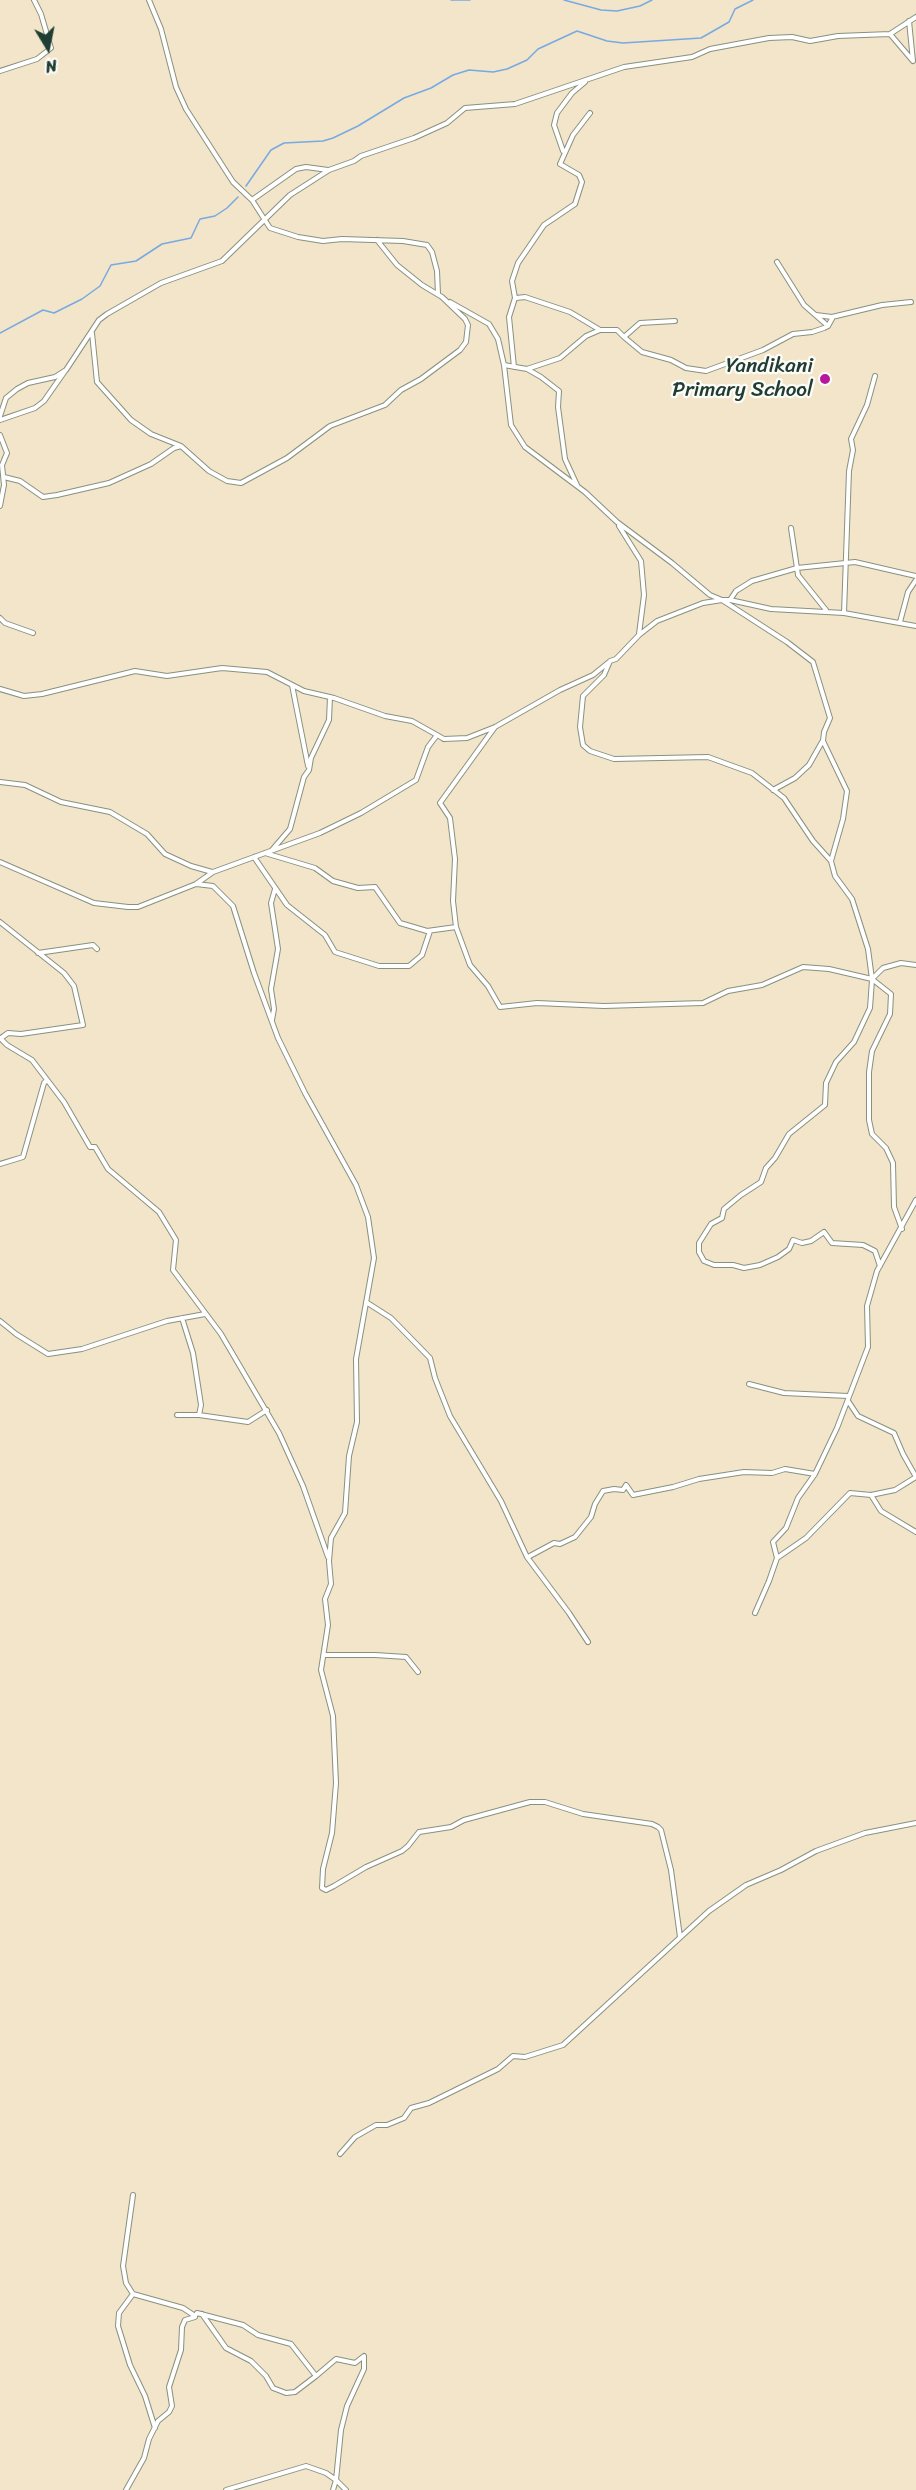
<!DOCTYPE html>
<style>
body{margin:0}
#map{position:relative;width:916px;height:2490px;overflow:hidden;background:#f2e5ca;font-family:Sriracha,sans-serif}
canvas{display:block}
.north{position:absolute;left:18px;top:18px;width:60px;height:60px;-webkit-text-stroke:4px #fdfcf7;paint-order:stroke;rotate:170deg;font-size:16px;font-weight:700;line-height:24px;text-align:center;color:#1f3d34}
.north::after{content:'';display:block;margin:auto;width:21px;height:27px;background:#1f3d34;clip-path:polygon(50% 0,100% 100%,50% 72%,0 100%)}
</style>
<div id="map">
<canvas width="916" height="2490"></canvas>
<div class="north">N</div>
</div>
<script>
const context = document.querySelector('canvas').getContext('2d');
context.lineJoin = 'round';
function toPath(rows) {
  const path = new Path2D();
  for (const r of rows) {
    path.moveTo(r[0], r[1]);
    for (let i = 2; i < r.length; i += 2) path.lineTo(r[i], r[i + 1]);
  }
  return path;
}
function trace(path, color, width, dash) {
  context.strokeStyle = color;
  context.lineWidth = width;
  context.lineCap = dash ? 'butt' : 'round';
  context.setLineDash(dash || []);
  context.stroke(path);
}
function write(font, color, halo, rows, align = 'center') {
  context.font = font + ' Sriracha,sans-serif';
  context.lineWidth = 4.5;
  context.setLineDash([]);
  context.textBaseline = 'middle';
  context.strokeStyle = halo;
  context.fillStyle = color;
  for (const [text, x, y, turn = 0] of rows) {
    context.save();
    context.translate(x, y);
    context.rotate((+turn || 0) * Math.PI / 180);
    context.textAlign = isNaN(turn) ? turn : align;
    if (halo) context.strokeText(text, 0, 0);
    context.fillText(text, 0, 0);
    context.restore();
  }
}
trace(toPath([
 [451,0,470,0],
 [564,0,601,10,617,11,640,6,652,0],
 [246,186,271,150,284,143,323,141,333,138,358,126,404,98,431,88,453,75,469,70,493,72,507,69,527,60,538,49,577,31,607,41,623,43,701,38,729,22,735,9,753,0],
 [0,333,43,310,54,313,82,299,100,286,111,265,136,261,162,244,191,238,200,219,215,216,227,208,238,197]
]), '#77a9e3', 1.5);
const street = toPath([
 [149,0,161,29,176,87,186,109,233,182,252,200,270,228,298,237,323,241,342,239,403,241,427,245,432,252,437,271,438,294],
 [909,21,913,61],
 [890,34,913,61],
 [0,71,37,59,51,48,41,14,34,0],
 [563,151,554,125,557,113,572,93,585,82],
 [252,200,296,169,306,167,328,170],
 [777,262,804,305,828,326],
 [516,298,525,297,570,312,600,330],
 [450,302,489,324,498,339,504,365,511,425,525,447,585,492,617,522,672,563,710,595,722,600,730,600,771,609,844,613,916,626],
 [816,315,832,317,882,305,911,302],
 [92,333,97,382,131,420,151,434,181,446],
 [624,337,642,352,671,360,686,368,706,371,763,350,793,334,812,332,824,328,828,326,833,317],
 [504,365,527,369,560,358,586,336,600,330,617,330,624,337,640,323,675,321],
 [514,367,509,317,515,298,512,281,518,263,544,225,575,204,582,182,579,175,560,164,573,135,590,113],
 [527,369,541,377,559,391,558,407,565,459,577,485],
 [0,416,6,398,17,389,28,383,55,377,66,370,99,320,107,314,161,283,222,261,290,195,329,170,354,161,361,156,414,138,447,123,465,108,515,104,624,67,692,57,710,49,769,38,792,37,810,41,838,36,890,34,916,17],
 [0,420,35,408,44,401,65,371],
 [0,435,7,453,2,465,4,485,0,506],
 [4,477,20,481,43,497,57,495,109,483,151,464,174,448,181,446,209,471,227,481,241,483,287,458,330,426,385,405,401,390,421,379,460,350,466,342,468,325,465,319,442,297,422,285,397,265,377,240],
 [619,526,641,561,644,595,639,634],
 [791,528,798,575,826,610],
 [730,600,736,591,752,581,797,568,855,562,916,576],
 [844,613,849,471,853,450,851,439,867,405,875,376],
 [0,618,5,623,33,633],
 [900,622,908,592,916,580],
 [292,685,308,766],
 [0,689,24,696,42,694,135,671,167,676,222,668,267,672,304,691,334,698,385,716,412,721,437,735],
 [495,727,440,803,450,818,455,859,453,901,456,927,470,965,488,986,500,1007,537,1003,604,1006,703,1003,728,991,762,985,803,967,829,969,872,979,891,994,890,1014,872,1051,869,1072,869,1120,872,1134,886,1148,893,1163,894,1207,902,1229],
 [444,739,437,735,428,747,416,780,361,813,320,833,213,872,196,884,213,886,233,906,254,973,278,1038,305,1093,356,1185,368,1217,374,1258,356,1359,357,1422,349,1456,345,1513,331,1538,329,1561,331,1584,325,1599,328,1625,321,1670,333,1716,336,1783,332,1833,323,1869,322,1888,326,1890,334,1886,366,1867,402,1851,408,1846,419,1832,451,1827,464,1820,530,1802,545,1802,583,1814,652,1824,658,1827,661,1830,671,1870,680,1937],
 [444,739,467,738,495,727,560,690,593,675,609,662],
 [0,782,25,785,61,802,110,812,147,834,165,854,191,866,212,872],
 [773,790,795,778,809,765,822,742],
 [272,850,290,829,304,777,309,770,311,758,329,720,330,697],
 [265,853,315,868,333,881,358,888,375,887,400,923,427,931,456,927],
 [254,857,287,905,325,935,335,952,379,966,409,966,422,955,430,931],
 [831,861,813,841,784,798,752,773,708,757,614,759,590,751,583,745,580,727,583,696,604,675,610,661,616,659,639,635,657,621,703,603,722,600,787,642,813,662,830,718,824,732,823,741,847,791,843,819,831,861,835,876,852,899,868,949,872,979,883,968,901,963,916,965],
 [0,862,94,903,128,907,138,907,196,884],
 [0,922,64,973,74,986,83,1025,21,1034,8,1033,1,1038],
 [38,953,93,945,97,949],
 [872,980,870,1008,854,1042,836,1062,826,1083,825,1105,789,1134,775,1158,766,1168,761,1182,741,1195,724,1209,722,1218,711,1224,699,1243,699,1252,704,1261,714,1265,733,1265,744,1268,760,1265,778,1257,789,1249,793,1240,802,1243,811,1241,824,1232,832,1243,863,1245,875,1251,880,1266],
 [272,1020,274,1009,271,989,278,949,271,903,275,889],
 [0,1038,7,1045,32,1060,64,1102,90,1147,95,1147,108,1169,159,1212,176,1240,173,1270,221,1334,279,1433,303,1486,328,1557],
 [0,1164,23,1157,44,1083,47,1080],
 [366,1302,391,1318,430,1358,435,1378,450,1416,501,1501,527,1557,569,1613,588,1642],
 [0,1321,16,1334,48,1354,82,1349,167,1321,205,1314],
 [749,1384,784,1393,848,1396],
 [848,1401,858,1416,894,1433,903,1454,916,1477],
 [177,1415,199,1415,201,1405,193,1353,182,1318],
 [199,1415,248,1422,267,1410],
 [871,1495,881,1511,916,1532],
 [528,1557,554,1543,560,1544,575,1537,591,1517,595,1504,603,1491,614,1489,623,1490,626,1485,633,1495,673,1487,699,1479,744,1472,772,1473,785,1469,815,1474],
 [777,1558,806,1538,850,1493,871,1495,895,1490,916,1477],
 [755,1613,769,1581,777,1558,773,1542,786,1528,798,1498,815,1474,837,1428,868,1347,867,1306,877,1271,916,1200],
 [324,1655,375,1655,406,1657,418,1672],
 [340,2154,355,2137,376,2125,387,2125,404,2118,411,2108,429,2103,498,2069,513,2056,525,2057,563,2045,709,1911,746,1885,781,1870,816,1851,865,1833,916,1823],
 [133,2195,123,2266,126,2283,133,2294,183,2308,195,2316,197,2313,243,2325,258,2335,291,2344,316,2376,336,2359,355,2363,364,2356,364,2369,347,2406,341,2430,336,2480,346,2490],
 [133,2294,119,2313,118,2326,130,2365,145,2396,155,2428],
 [202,2314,226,2348,251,2361,266,2376,273,2388,286,2393,295,2392,316,2376],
 [126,2490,144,2458,149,2439,158,2421,169,2412,172,2406,169,2387,181,2350,182,2327,185,2320,195,2317],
 [226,2490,306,2466,326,2473,336,2480,333,2490]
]);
trace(street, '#88917f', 6);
trace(street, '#fff', 4);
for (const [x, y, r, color] of [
 [825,379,6,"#b5179e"]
]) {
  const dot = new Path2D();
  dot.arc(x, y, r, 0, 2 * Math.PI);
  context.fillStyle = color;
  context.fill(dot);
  trace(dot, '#fdfcf7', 2);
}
write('21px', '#1f3d34', '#fdfcf7', [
 ["Yandikani",813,367],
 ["Primary School",813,391]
], 'right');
</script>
